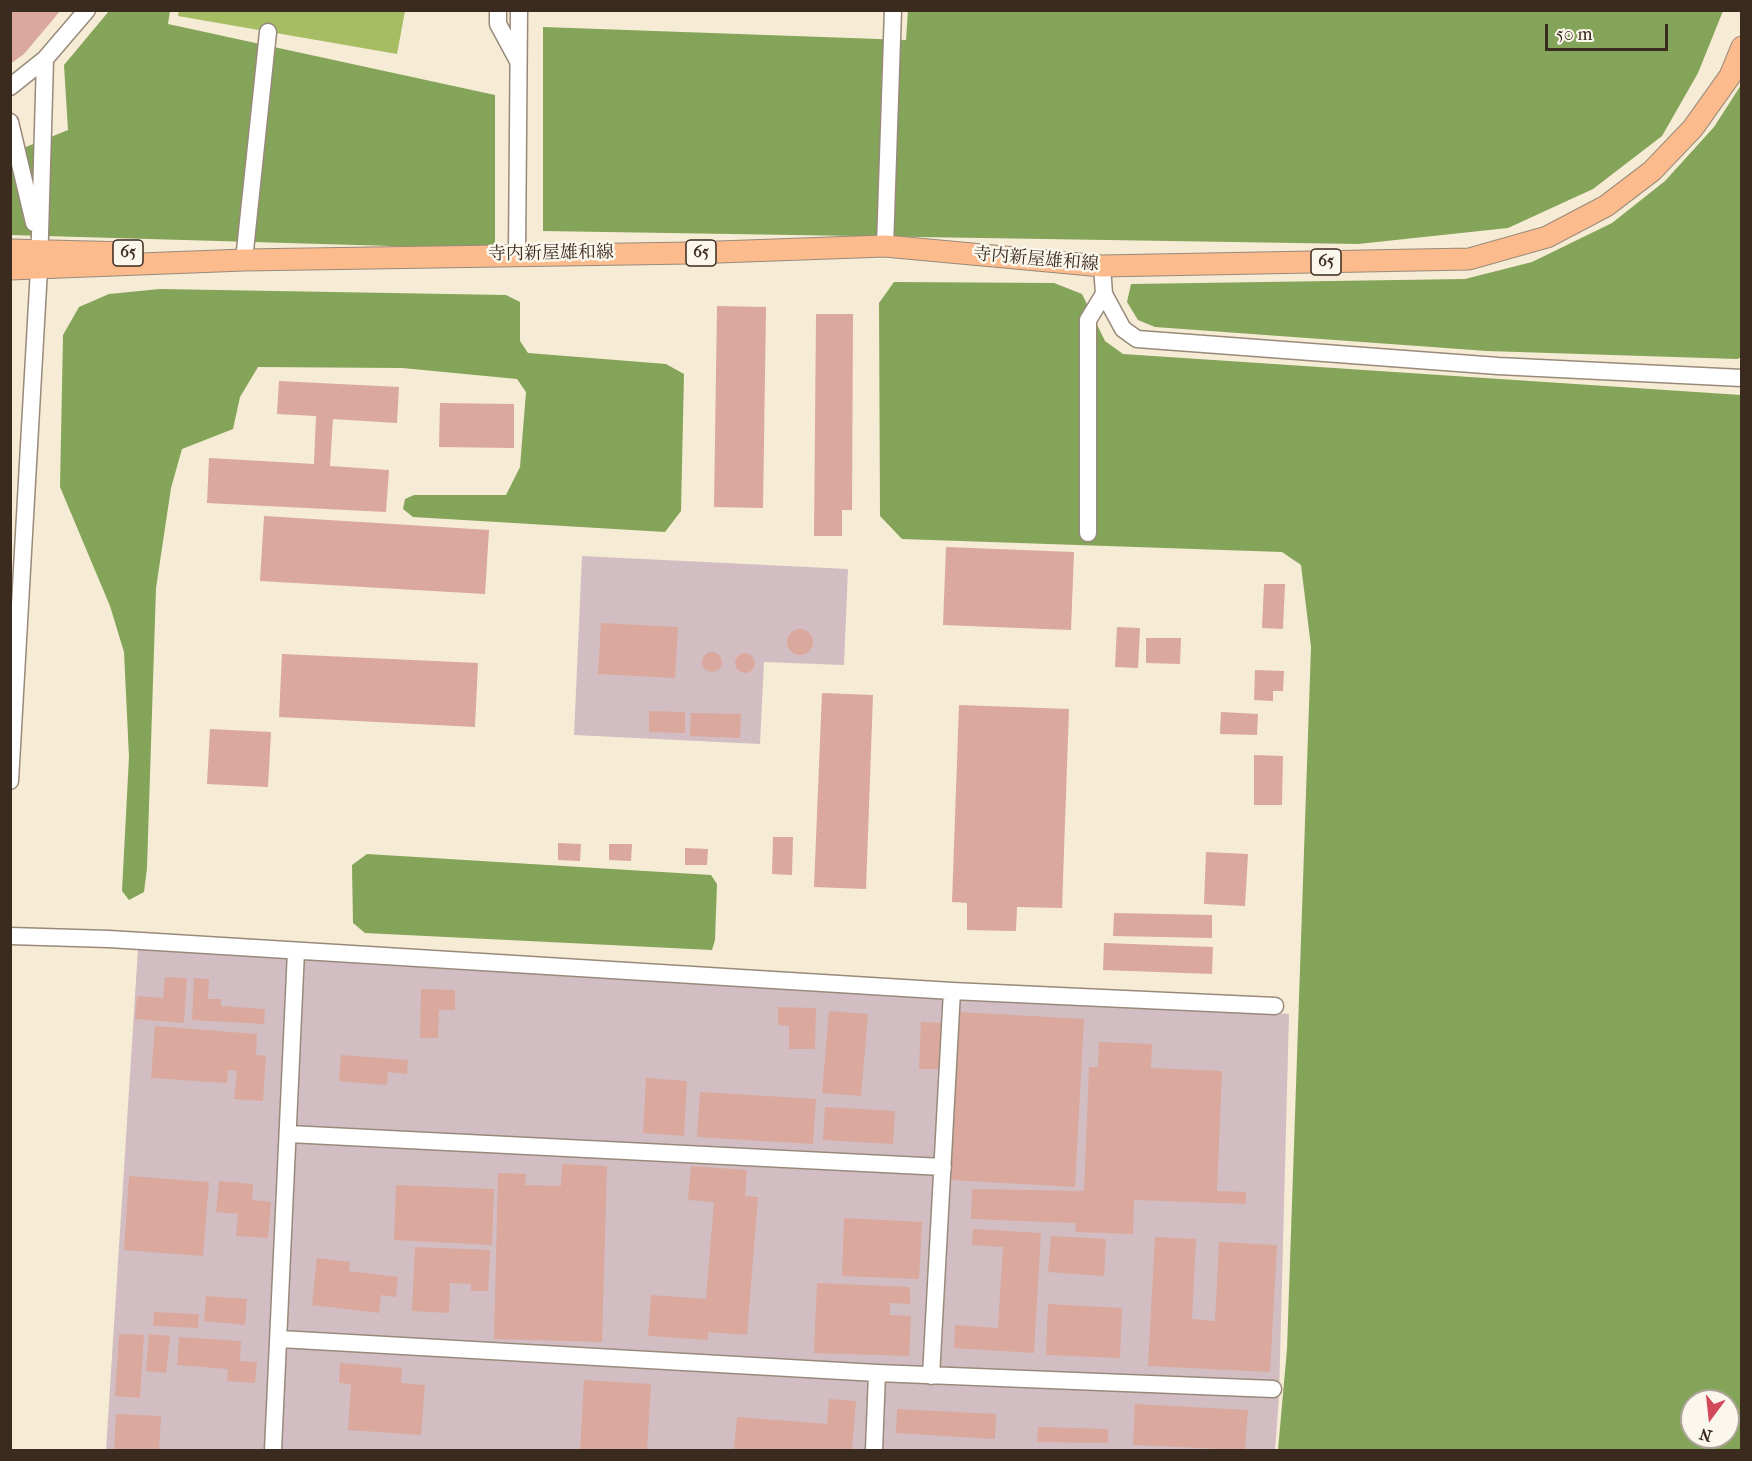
<!DOCTYPE html>
<meta charset="utf-8">
<style>
body{margin:0}
#map{position:relative;width:1752px;height:1461px;overflow:hidden;background:#f6ebd5;font-family:"IM FELL French Canon",serif}
canvas{display:block}
.frame{position:absolute;inset:0;border:12px solid #3b2a1e;pointer-events:none}
.north{position:absolute;left:1680px;top:1389px;width:60px;height:60px;box-sizing:border-box;background:#fbf7ec;border:2px solid #aea59a;border-radius:50%;rotate:195deg;font-size:16px;font-weight:700;line-height:24px;text-align:center;color:#3b2a1e}
.north::after{content:'';display:block;margin:auto;width:21px;height:27px;background:#d1495b;clip-path:polygon(50% 0,100% 100%,50% 72%,0 100%)}
.scale{position:absolute;left:1545px;top:24px;width:123px;height:27px;box-sizing:border-box;border:3px solid #3b2a1e;border-top:0;padding-left:8px;font-size:18px;line-height:21px;white-space:nowrap;color:#3b2a1e;-webkit-text-stroke:4px #fbf7ec;paint-order:stroke}
</style>
<div id="map">
<canvas width="1752" height="1461"></canvas>
<div class="frame"></div>
<div class="north">N</div>
<div class="scale">50 m</div>
</div>
<script>
const context = document.querySelector('canvas').getContext('2d');
context.lineJoin = 'round';
function paint(path, color) {
  context.fillStyle = color;
  context.fill(path, 'evenodd');
}
function toPath(rows) {
  const path = new Path2D();
  for (const r of rows) {
    if (r.length === 3) {
      path.moveTo(r[0] + r[2], r[1]);
      path.arc(r[0], r[1], r[2], 0, 2 * Math.PI);
      continue;
    }
    path.moveTo(r[0], r[1]);
    for (let i = 2; i < r.length; i += 2) path.lineTo(r[i], r[i + 1]);
  }
  return path;
}
function trace(path, color, width, dash) {
  context.strokeStyle = color;
  context.lineWidth = width;
  context.lineCap = dash ? 'butt' : 'round';
  context.setLineDash(dash || []);
  context.stroke(path);
}
function write(font, color, halo, rows, align = 'center') {
  context.font = font + ' "IM FELL French Canon","Noto Serif JP",serif';
  context.lineWidth = 5;
  context.setLineDash([]);
  context.textBaseline = 'middle';
  context.strokeStyle = halo;
  context.fillStyle = color;
  for (const [text, x, y, turn = 0] of rows) {
    context.save();
    context.translate(x, y);
    context.rotate((+turn || 0) * Math.PI / 180);
    context.textAlign = isNaN(turn) ? turn : align;
    if (halo) context.strokeText(text, 0, 0);
    context.fillText(text, 0, 0);
    context.restore();
  }
}
paint(toPath([
 [582,556,848,569,844,665,764,662,760,744,574,735],
 [138,949,1289,1014,1279,1397,1275,1450,106,1450]
]), '#d2bec2');
paint(toPath([
 [179,10,405,11,397,54,178,16]
]), '#a6bd63');
paint(toPath([
 [908,10,1723,11,1698,73,1662,136,1593,189,1508,228,1358,244,543,231,543,27,906,40],
 [109,11,170,11,168,24,495,95,495,249,11,235,11,153,68,130,64,65],
 [1741,85,1742,357,1737,359,1487,351,1155,327,1138,320,1127,302,1131,284,1465,279,1532,262,1612,223,1665,181,1714,127],
 [894,282,1054,283,1082,294,1105,341,1123,354,1741,395,1741,1450,1278,1450,1287,1349,1311,647,1301,565,1282,552,902,539,880,516,879,303],
 [1692,1401,1728,1401,1728,1437,1692,1437],
 [160,289,506,295,520,302,520,341,528,353,666,364,684,374,681,511,665,532,413,517,403,509,405,499,414,495,506,495,520,467,526,392,517,379,402,368,258,367,240,397,233,429,182,449,171,488,156,588,147,868,144,892,129,900,122,891,129,757,124,652,110,606,60,487,63,335,79,307,109,294],
 [367,854,711,875,717,884,715,940,712,950,365,933,353,923,352,865]
]), '#84a459');
paint(toPath([
 [10,10,61,10,24,54,10,64],
 [717,306,766,307,763,508,714,507],
 [816,314,853,314,852,510,842,510,842,536,814,536],
 [279,381,399,387,397,423,333,419,330,466,389,470,386,512,207,503,209,458,314,464,316,416,277,414],
 [440,403,514,404,514,448,439,447],
 [264,516,489,530,485,594,260,581],
 [946,547,1074,552,1071,630,943,625],
 [1264,584,1285,584,1283,629,1262,628],
 [601,623,678,627,675,678,598,674],
 [1117,627,1140,628,1138,668,1115,667],
 [800,642,13],
 [1146,638,1181,638,1180,664,1146,663],
 [712,662,10],
 [745,663,10],
 [282,654,478,663,475,727,279,717],
 [1255,670,1284,671,1283,691,1273,691,1273,701,1254,700],
 [822,693,873,695,866,889,814,887],
 [959,705,1069,709,1062,908,1017,907,1016,931,967,930,967,903,952,902],
 [649,711,685,712,685,733,649,732],
 [1221,712,1258,714,1257,735,1220,734],
 [691,713,741,714,740,738,690,736],
 [210,729,271,732,268,787,207,784],
 [1254,755,1283,756,1282,805,1254,805],
 [773,837,793,837,792,875,772,874],
 [558,843,581,844,580,861,558,860],
 [609,844,632,844,631,861,609,860],
 [685,848,708,849,707,865,685,865],
 [1206,852,1248,854,1245,906,1204,904],
 [1114,913,1212,915,1212,938,1113,936],
 [1104,943,1213,947,1212,974,1103,970],
 [165,977,187,978,184,1023,135,1019,137,996,163,998],
 [194,978,209,979,208,999,221,999,221,1006,265,1009,264,1024,192,1020],
 [421,989,455,990,455,1010,439,1010,438,1038,420,1038],
 [778,1007,816,1008,815,1049,789,1049,789,1026,778,1025],
 [829,1011,868,1014,861,1096,822,1093],
 [959,1012,1084,1019,1075,1187,951,1180],
 [921,1022,941,1023,939,1069,919,1069],
 [155,1026,257,1034,256,1055,266,1056,263,1101,234,1099,237,1071,228,1070,227,1083,151,1078],
 [1099,1042,1152,1044,1151,1068,1222,1071,1217,1191,1246,1192,1246,1204,1134,1200,1133,1234,1076,1232,1075,1223,971,1219,972,1189,1084,1191,1089,1067,1098,1067],
 [341,1055,408,1060,407,1074,388,1072,387,1085,339,1081],
 [646,1078,687,1081,684,1136,643,1133],
 [700,1092,816,1099,813,1144,697,1137],
 [825,1107,895,1111,893,1144,823,1140],
 [562,1164,607,1166,602,1342,494,1339,498,1173,526,1174,525,1185,561,1186],
 [691,1166,747,1170,745,1196,758,1197,747,1335,708,1332,708,1340,648,1336,651,1295,706,1299,714,1202,688,1200],
 [129,1176,209,1182,203,1256,124,1250],
 [219,1181,253,1184,252,1200,271,1202,268,1238,236,1236,238,1214,216,1212],
 [396,1185,494,1189,492,1245,394,1240],
 [844,1218,922,1222,919,1279,842,1276],
 [973,1229,1041,1233,1034,1353,954,1348,955,1325,998,1328,1003,1247,972,1245],
 [1051,1236,1106,1239,1104,1276,1048,1272],
 [1155,1237,1196,1239,1192,1319,1215,1321,1219,1242,1277,1245,1270,1372,1148,1366],
 [415,1247,490,1250,488,1291,471,1291,471,1284,450,1283,449,1313,412,1311],
 [317,1258,350,1262,349,1271,398,1277,396,1297,381,1295,379,1313,312,1305],
 [817,1283,910,1287,910,1304,890,1303,890,1315,911,1316,909,1356,814,1353],
 [206,1296,247,1299,245,1325,204,1321],
 [1048,1304,1122,1308,1120,1358,1046,1355],
 [154,1312,199,1314,198,1328,153,1326],
 [119,1334,144,1335,140,1398,115,1396],
 [149,1334,170,1336,166,1373,146,1371],
 [179,1337,241,1341,240,1361,257,1362,255,1383,227,1381,228,1369,177,1365],
 [340,1363,402,1368,401,1383,425,1385,421,1435,348,1430,351,1384,339,1383],
 [584,1380,651,1384,647,1450,580,1450],
 [829,1399,856,1401,852,1450,734,1450,737,1417,827,1424],
 [1135,1404,1248,1410,1245,1450,1133,1445],
 [897,1409,996,1414,995,1439,896,1433],
 [116,1414,161,1416,159,1450,114,1450],
 [1038,1427,1108,1429,1108,1443,1037,1442]
]), '#daa89d');
const minor = toPath([
 [498,10,498,24,518,61],
 [10,87,45,59,87,10],
 [10,122,34,223],
 [885,246,893,10],
 [517,254,519,10],
 [244,260,268,32],
 [1102,266,1104,294,1123,329,1137,339,1498,366,1742,378],
 [1088,533,1088,320,1104,294],
 [10,781,39,269,45,59],
 [10,936,109,939,952,991,1275,1006],
 [289,1134,943,1167],
 [280,1339,877,1373,1273,1389],
 [931,1376,952,991],
 [273,1450,296,951],
 [874,1450,877,1373]
]);
const major = toPath([
 [10,250,130,253],
 [10,269,244,260,691,253,885,246,1102,266,1469,259,1547,237,1606,206,1652,171,1693,128,1730,76,1742,47]
]);
trace(minor, '#988a7a', 19);
trace(major, '#988a7a', 23);
trace(minor, '#fff', 16);
trace(major, '#fbbb8c', 21);
for (const [x, y, w] of [
 [128,253,30],
 [701,253,30],
 [1326,262,30]
]) {
  const box = new Path2D();
  box.roundRect(x - w / 2, y - 13, w, 26, 4.5);
  context.fillStyle = '#fbf7ec';
  context.fill(box);
  trace(box, '#3b2a1e', 1.5);
}
write('bold 16px', '#3b2a1e', null, [
 ["65",128,253],
 ["65",701,253],
 ["65",1326,262]
]);
write('18px', '#3b2a1e', '#fbf7ec', [
 ["寺内新屋雄和線",551,254,-1],
 ["寺内新屋雄和線",1036,260,5]
]);
</script>
